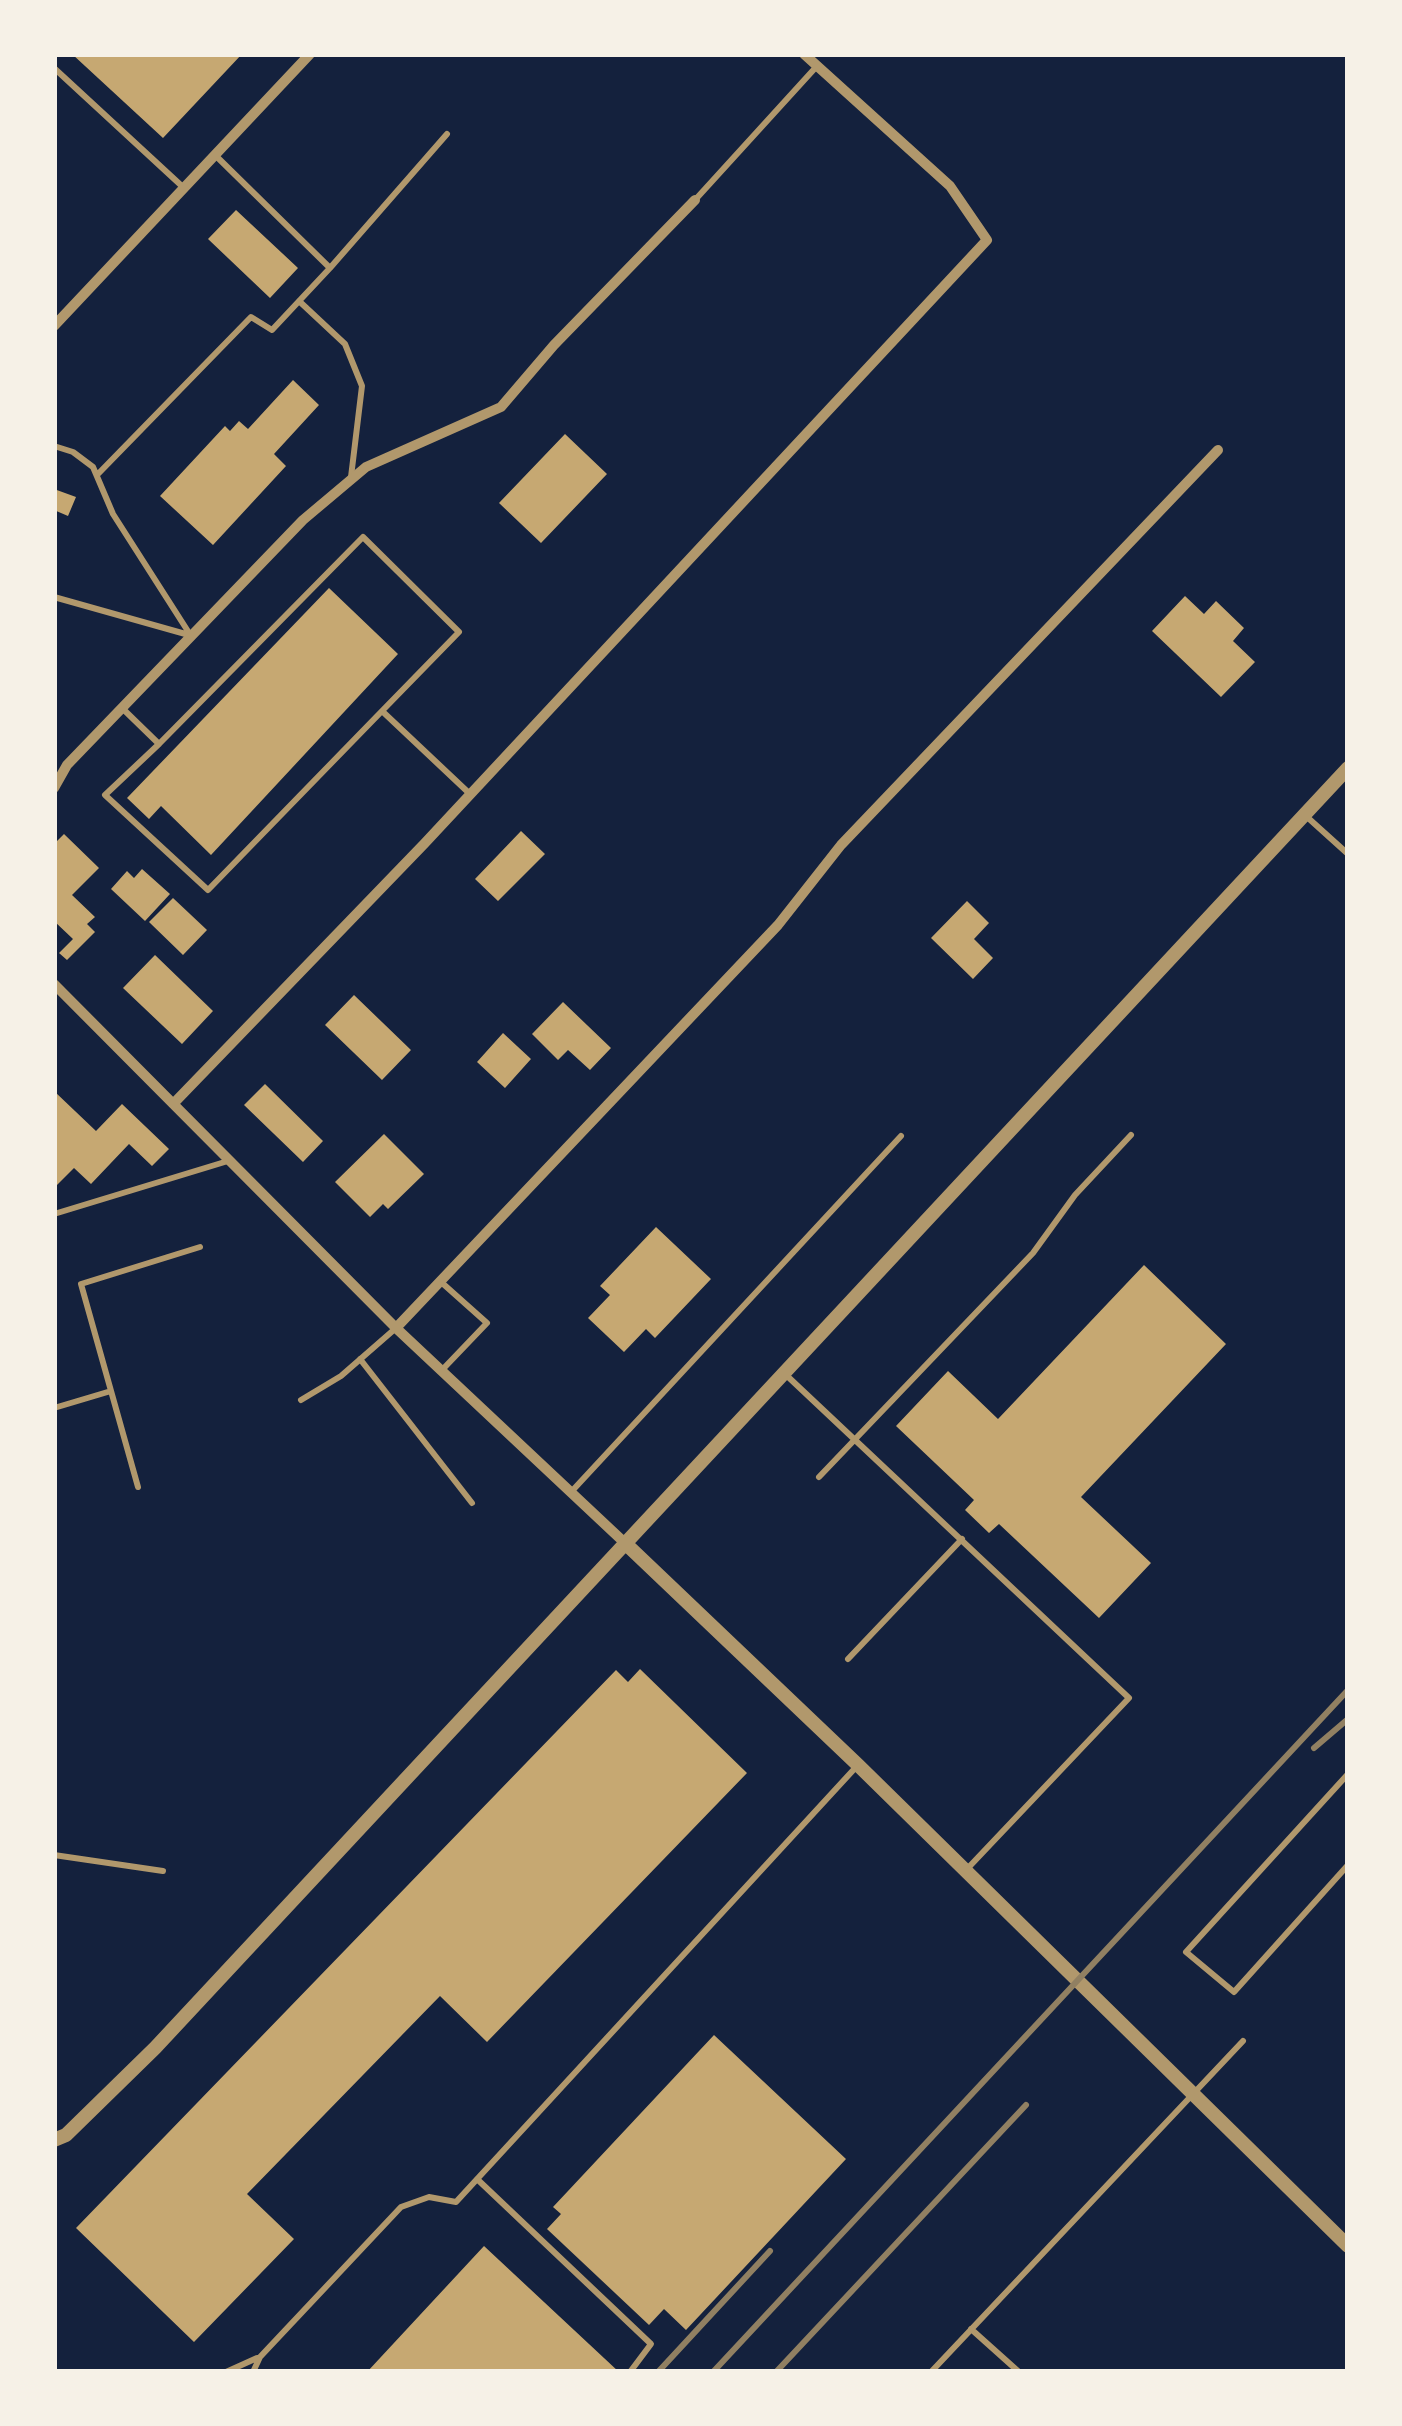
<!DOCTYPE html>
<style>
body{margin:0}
#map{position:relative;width:1402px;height:2426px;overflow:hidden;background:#14213d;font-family:"Public Sans",sans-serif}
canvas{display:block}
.frame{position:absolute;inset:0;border:57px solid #f6f1e7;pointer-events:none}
</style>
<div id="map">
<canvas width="1402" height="2426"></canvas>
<div class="frame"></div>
</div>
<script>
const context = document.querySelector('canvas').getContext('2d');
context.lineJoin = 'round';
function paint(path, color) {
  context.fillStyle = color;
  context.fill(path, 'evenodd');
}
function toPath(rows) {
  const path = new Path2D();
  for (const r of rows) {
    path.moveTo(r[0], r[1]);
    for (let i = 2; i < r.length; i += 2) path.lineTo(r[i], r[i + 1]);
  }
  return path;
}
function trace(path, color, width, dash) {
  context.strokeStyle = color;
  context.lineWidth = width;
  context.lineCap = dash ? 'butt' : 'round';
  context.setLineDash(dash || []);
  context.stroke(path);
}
paint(toPath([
 [72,54,242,54,163,138],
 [236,210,298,268,270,298,208,239],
 [293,380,319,405,274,454,286,466,213,545,160,496,225,426,230,431,239,421,248,429],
 [565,434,607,474,541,543,499,503],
 [54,489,76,497,68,516,54,510],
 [329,588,398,654,211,855,161,806,149,819,127,798],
 [1185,596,1204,614,1216,601,1244,628,1233,641,1255,662,1221,697,1152,631],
 [521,831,545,854,498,901,475,879],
 [64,834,99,868,72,895,95,917,87,924,95,932,67,960,59,953,73,939,54,921,54,844],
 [142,869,170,894,145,921,111,889,127,871,134,878],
 [173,898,207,930,183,955,149,922],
 [967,901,989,923,974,939,993,958,973,979,931,938],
 [155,955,213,1011,182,1044,123,988],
 [354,995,411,1050,382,1080,325,1025],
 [563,1002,611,1048,590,1070,568,1050,558,1060,532,1034],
 [503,1033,531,1059,505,1088,477,1062],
 [265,1084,323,1141,303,1162,244,1105],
 [54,1091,96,1131,122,1104,169,1149,152,1166,129,1144,91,1184,74,1168,54,1188],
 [384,1134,424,1174,388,1209,383,1204,370,1217,335,1182],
 [656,1227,711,1279,655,1338,646,1329,624,1352,588,1318,610,1295,600,1286],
 [1144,1265,1226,1344,1081,1497,1151,1563,1099,1618,999,1524,989,1533,965,1510,974,1500,896,1426,948,1371,998,1419],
 [640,1669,747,1773,487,2042,440,1996,247,2194,294,2239,194,2342,76,2228,616,1670,628,1682],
 [714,2035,846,2159,686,2330,664,2309,649,2325,547,2229,561,2214,553,2207],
 [484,2246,619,2372,367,2372]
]), '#c6a872');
trace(toPath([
 [54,68,184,188],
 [215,155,330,268,447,134],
 [695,200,817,66],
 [299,301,345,344,362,386,351,477],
 [54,446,73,452,93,467,113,514,191,636],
 [97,475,251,317,272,330,330,268],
 [54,597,189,635],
 [122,708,159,744,363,537,459,632,382,711,470,794],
 [159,744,105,795,208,890,382,711],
 [1307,817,1348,854],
 [54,1214,228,1161],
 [441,1282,487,1323,443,1369],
 [360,1359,472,1503],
 [785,1374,1129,1698,968,1868],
 [301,1400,341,1376,396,1328],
 [54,1408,111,1391],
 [819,1477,1033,1253,1075,1195,1131,1135],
 [138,1487,81,1284,200,1247],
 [572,1491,901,1136],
 [848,1659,962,1539],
 [1348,1774,1186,1952,1234,1992,1348,1865],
 [54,1855,163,1871],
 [477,2179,651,2344,630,2372],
 [971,2329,1019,2372],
 [226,2372,257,2358],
 [253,2372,260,2357,401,2207,429,2197,456,2202,857,1766],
 [931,2372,1243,2041]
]), '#b1986c', 6);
trace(toPath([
 [54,326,310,54],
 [54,788,67,765,303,520,366,467,501,407,554,345,695,200],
 [54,984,396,1328,626,1544],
 [174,1103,424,844,987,240,950,186,804,54],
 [396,1328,778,925,841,845,1218,450]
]), '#b1986c', 10);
trace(toPath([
 [626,1544,858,1765,1348,2246],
 [54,2140,66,2135,155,2048,1348,768]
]), '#b1986c', 14);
trace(toPath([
 [1314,1748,1348,1719],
 [658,2372,770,2251],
 [713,2372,1348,1690],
 [776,2372,1026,2105]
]), '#918062', 6);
</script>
